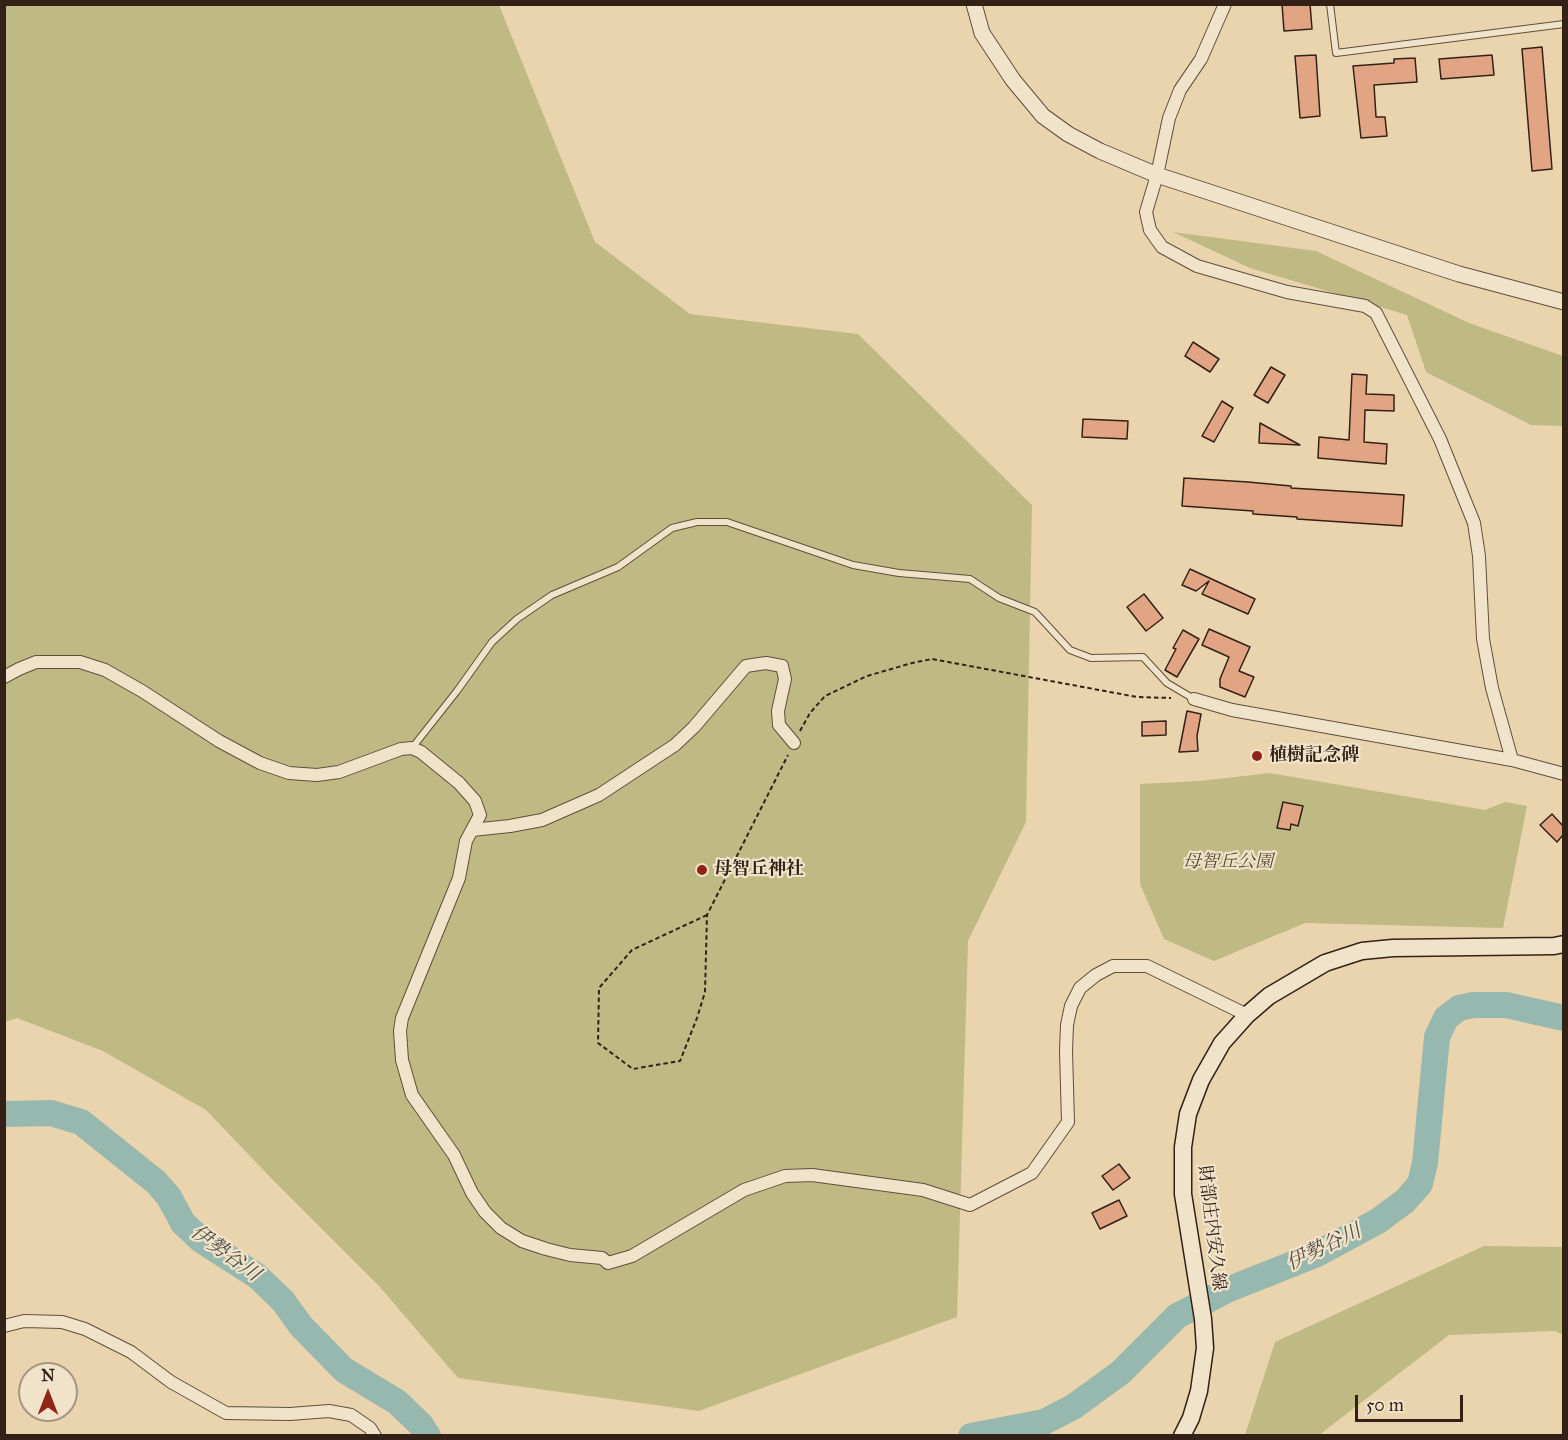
<!DOCTYPE html>
<meta charset="utf-8">
<style>
body{margin:0}
#map{position:relative;width:1568px;height:1440px;overflow:hidden;background:#e9d4ad;font-family:"IM FELL Great Primer",serif}
canvas{display:block}
.frame{position:absolute;inset:0;border:6px solid #332118;pointer-events:none}
.north{position:absolute;left:18px;top:1362px;width:60px;height:60px;box-sizing:border-box;background:#f1e3ca;border:2px solid #a59583;border-radius:50%;rotate:0deg;font-size:16px;font-weight:700;line-height:24px;text-align:center;color:#332118}
.north::after{content:'';display:block;margin:auto;width:21px;height:27px;background:#8f2418;clip-path:polygon(50% 0,100% 100%,50% 72%,0 100%)}
.scale{position:absolute;left:1355px;top:1395px;width:108px;height:27px;box-sizing:border-box;border:3px solid #332118;border-top:0;padding-left:8px;font-size:18px;line-height:21px;white-space:nowrap;color:#332118;-webkit-text-stroke:4px #f1e3ca;paint-order:stroke}
</style>
<div id="map">
<canvas width="1568" height="1440"></canvas>
<div class="frame"></div>
<div class="north">N</div>
<div class="scale">50 m</div>
</div>
<script>
const context = document.querySelector('canvas').getContext('2d');
context.lineJoin = 'round';
function paint(path, color) {
  context.fillStyle = color;
  context.fill(path, 'evenodd');
}
function toPath(rows) {
  const path = new Path2D();
  for (const r of rows) {
    path.moveTo(r[0], r[1]);
    for (let i = 2; i < r.length; i += 2) path.lineTo(r[i], r[i + 1]);
  }
  return path;
}
function trace(path, color, width, dash) {
  context.strokeStyle = color;
  context.lineWidth = width;
  context.lineCap = dash ? 'butt' : 'round';
  context.setLineDash(dash || []);
  context.stroke(path);
}
function write(font, color, halo, rows, align = 'center') {
  context.font = font + ' "IM FELL Great Primer","Noto Serif JP",serif';
  context.lineWidth = 4.5;
  context.setLineDash([]);
  context.textBaseline = 'middle';
  context.strokeStyle = halo;
  context.fillStyle = color;
  for (const [text, x, y, turn = 0] of rows) {
    context.save();
    context.translate(x, y);
    context.rotate((+turn || 0) * Math.PI / 180);
    context.textAlign = isNaN(turn) ? turn : align;
    if (halo) context.strokeText(text, 0, 0);
    context.fillText(text, 0, 0);
    context.restore();
  }
}
paint(toPath([
 [4,5,499,5,595,242,690,314,858,334,1032,505,1026,822,968,941,957,1317,699,1411,458,1378,379,1286,271,1178,206,1110,103,1051,17,1018,5,1022],
 [1173,232,1316,251,1469,323,1563,356,1563,426,1531,425,1426,372,1407,315,1250,268],
 [1270,773,1485,810,1505,802,1527,806,1503,928,1305,923,1214,961,1164,939,1140,884,1140,784,1200,781],
 [1484,1246,1563,1247,1563,1335,1555,1331,1449,1335,1319,1435,1245,1435,1275,1342]
]), '#bfba84');
trace(toPath([
 [4,1114,51,1113,81,1122,156,1182,169,1197,183,1223,201,1240,257,1276,283,1301,301,1326,344,1370,397,1402,421,1425,428,1436],
 [971,1436,1044,1422,1073,1407,1120,1373,1177,1316,1227,1290,1315,1255,1378,1221,1405,1201,1420,1184,1425,1163,1437,1037,1446,1018,1459,1008,1473,1005,1506,1005,1564,1018]
]), '#97b8ae', 26);
const building = toPath([
 [1282,4,1310,4,1312,29,1284,31,1282,4],
 [1542,47,1552,169,1532,171,1522,49,1542,47],
 [1316,55,1320,116,1300,118,1295,56,1316,55],
 [1492,55,1494,75,1441,79,1439,59,1492,55],
 [1415,58,1417,82,1374,85,1376,117,1385,117,1387,136,1361,138,1353,66,1394,63,1394,59,1415,58],
 [1193,342,1219,359,1210,372,1185,356,1193,342],
 [1271,367,1285,375,1268,403,1254,395,1271,367],
 [1352,374,1367,375,1366,394,1394,395,1394,411,1365,410,1364,442,1387,444,1386,464,1318,458,1319,437,1349,440,1352,374],
 [1222,401,1233,408,1214,442,1202,436,1222,401],
 [1083,419,1128,421,1127,439,1082,437,1083,419],
 [1260,423,1300,445,1259,443,1260,423],
 [1184,478,1248,482,1291,486,1291,488,1404,495,1402,526,1297,519,1297,517,1253,514,1253,511,1182,506,1184,478],
 [1190,569,1255,599,1248,614,1202,594,1209,581,1196,591,1182,585,1190,569],
 [1144,594,1163,618,1146,631,1127,607,1144,594],
 [1209,629,1250,647,1239,671,1254,677,1245,697,1220,687,1220,679,1229,657,1202,645,1209,629],
 [1183,630,1199,639,1177,677,1165,670,1176,649,1173,648,1183,630],
 [1187,711,1201,714,1197,736,1198,751,1179,752,1187,711],
 [1166,721,1166,735,1142,736,1142,722,1166,721],
 [1283,802,1303,806,1298,826,1291,824,1290,830,1277,828,1283,802],
 [1552,814,1563,826,1563,835,1557,842,1540,825,1552,814],
 [1119,1164,1130,1178,1113,1190,1102,1176,1119,1164],
 [1119,1200,1127,1216,1100,1229,1092,1213,1119,1200]
]);
paint(building, '#e2a583');
trace(building, '#332118', 1.5);
const service = toPath([
 [1330,4,1336,53,1564,24],
 [412,748,457,691,492,642,517,619,552,595,618,567,672,528,697,522,727,522,853,565,899,573,970,579,999,598,1035,612,1070,650,1091,658,1143,657,1167,683,1194,699]
]);
const minor = toPath([
 [1225,4,1201,59,1180,90,1169,118,1157,175,1146,212,1150,230,1162,247,1197,266,1287,292,1365,306,1376,313,1440,439,1474,523,1479,556,1483,639,1492,688,1512,760],
 [4,677,19,669,36,662,80,662,105,670,142,691,219,741,260,763,289,773,317,775,339,772,401,749,412,748,421,752,459,783,475,801,480,815,466,841,459,878,402,1018,400,1031,402,1060,412,1095,454,1155,472,1193,485,1212,501,1228,522,1241,546,1249,570,1255,602,1258,608,1263,632,1256,744,1190,785,1176,812,1175,923,1190,970,1205,1032,1173,1068,1122,1066,1051,1067,1025,1071,1006,1080,988,1096,975,1113,966,1147,966,1247,1015],
 [1194,699,1232,710,1512,760,1564,774],
 [472,830,510,826,542,820,599,795,675,745,694,727,746,666,766,663,782,666,785,679,778,711,779,725,794,743],
 [4,1326,24,1321,62,1322,85,1329,131,1352,171,1382,226,1413,290,1414,329,1411,351,1415,370,1428,375,1436]
]);
const tertiary = toPath([
 [974,4,982,33,1013,80,1043,116,1068,134,1100,151,1157,175,1459,274,1564,302]
]);
const secondary = toPath([
 [1182,1436,1191,1418,1199,1391,1205,1348,1203,1319,1183,1194,1183,1147,1188,1114,1201,1080,1222,1043,1247,1015,1269,996,1325,963,1362,951,1393,948,1554,946,1564,944]
]);
trace(service, '#604e3d', 8);
trace(minor, '#604e3d', 14);
trace(tertiary, '#604e3d', 17);
trace(secondary, '#332118', 19);
trace(toPath([
 [800,731,810,713,825,696,867,676,912,663,932,659,1137,697,1171,698],
 [707,915,632,950,599,988,598,1043,633,1069,680,1061,697,1018,705,992,707,915,788,755]
]), '#332118', 2, [4.5, 3]);
trace(service, '#f1e3ca', 6);
trace(minor, '#f1e3ca', 12);
trace(tertiary, '#f1e3ca', 15);
trace(secondary, '#f1e3ca', 16);
for (const [x, y, r, color] of [
 [1257,756,6,"#8f2418"],
 [702,870,6,"#8f2418"]
]) {
  const dot = new Path2D();
  dot.arc(x, y, r, 0, 2 * Math.PI);
  context.fillStyle = color;
  context.fill(dot);
  trace(dot, '#f1e3ca', 2);
}
write('bold 18px', '#332118', '#f1e3ca', [
 ["植樹記念碑",1269,756],
 ["母智丘神社",714,870]
], 'left');
write('italic 18px', '#564733', '#f1e3ca', [
 ["母智丘公園",1228,863]
]);
write('18px', '#332118', '#f1e3ca', [
 ["財部庄内安久線",1211,1228,83]
]);
write('italic 20px', '#514e45', '#f1e3ca', [
 ["伊勢谷川",1324,1248,-26],
 ["伊勢谷川",225,1254,36]
]);
</script>
